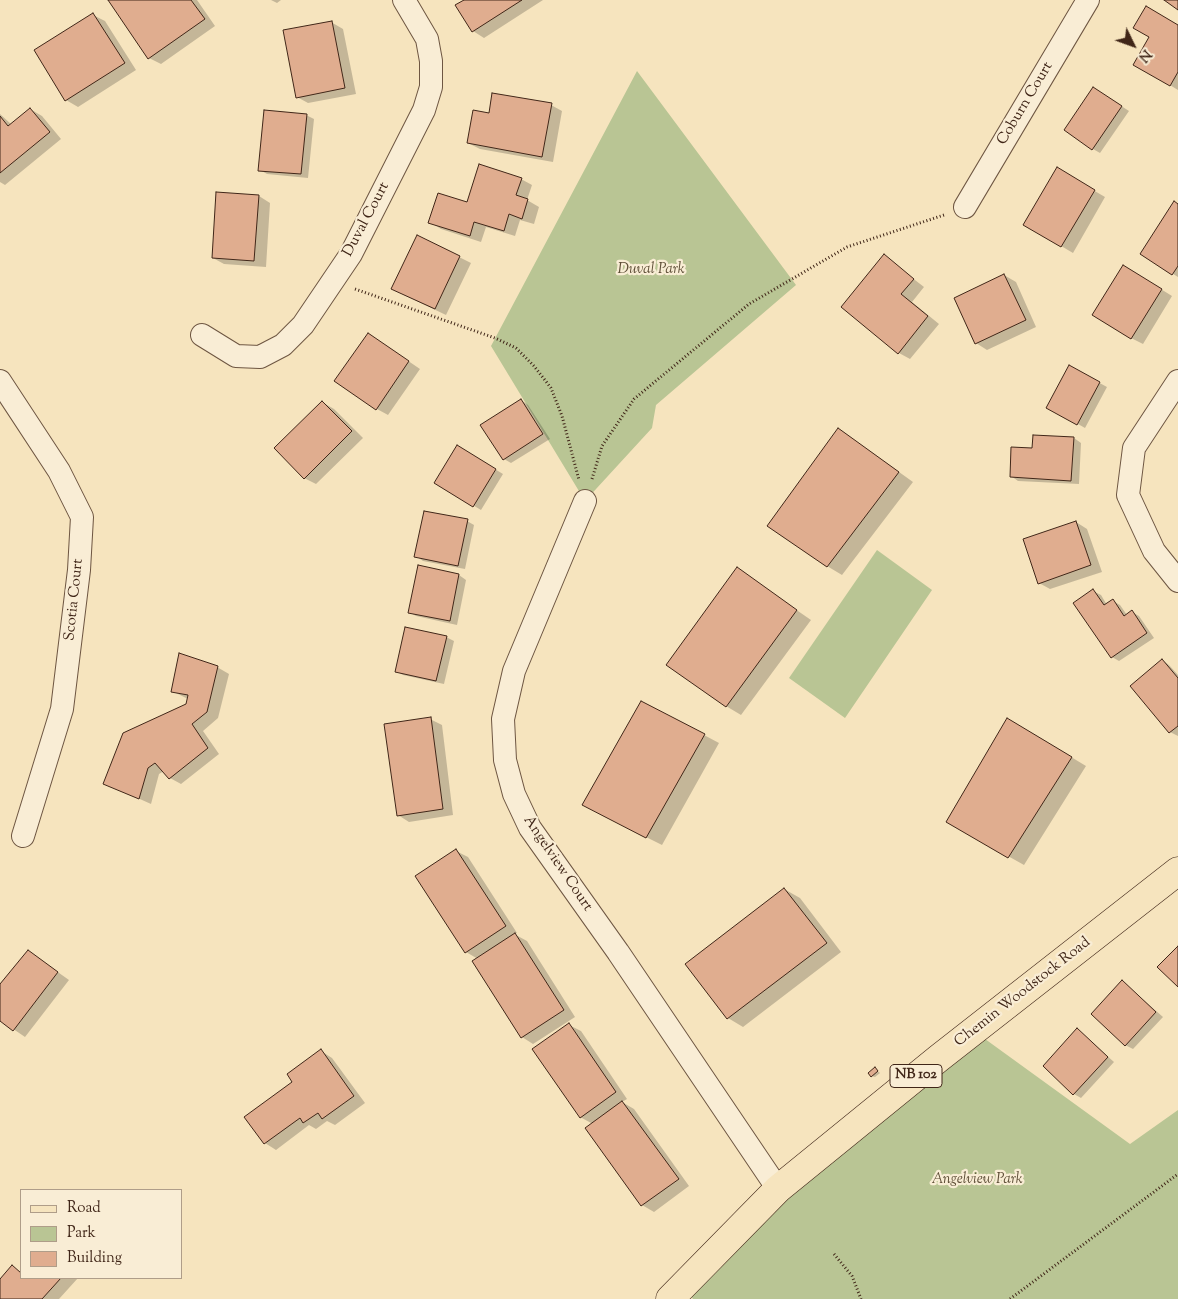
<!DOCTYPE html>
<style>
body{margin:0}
#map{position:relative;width:1178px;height:1299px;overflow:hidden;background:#f6e4be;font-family:"Sorts Mill Goudy",serif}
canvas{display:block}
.legend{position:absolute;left:20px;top:1189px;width:162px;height:90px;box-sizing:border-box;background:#f9edd5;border:1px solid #af9d89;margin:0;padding:6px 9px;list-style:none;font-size:15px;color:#402618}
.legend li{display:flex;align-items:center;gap:10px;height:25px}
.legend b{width:25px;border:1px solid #af9d89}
.north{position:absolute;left:1108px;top:20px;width:50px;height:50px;-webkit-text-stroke:4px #f9edd5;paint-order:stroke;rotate:132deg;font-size:14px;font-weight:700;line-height:20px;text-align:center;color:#402618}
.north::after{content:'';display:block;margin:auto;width:18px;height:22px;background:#402618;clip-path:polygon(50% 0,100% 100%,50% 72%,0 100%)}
</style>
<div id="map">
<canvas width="1178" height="1299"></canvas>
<ul class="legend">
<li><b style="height:6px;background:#f6e4be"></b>Road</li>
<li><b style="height:14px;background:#b9c594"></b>Park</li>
<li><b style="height:14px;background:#e0ad8f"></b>Building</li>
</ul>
<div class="north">N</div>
</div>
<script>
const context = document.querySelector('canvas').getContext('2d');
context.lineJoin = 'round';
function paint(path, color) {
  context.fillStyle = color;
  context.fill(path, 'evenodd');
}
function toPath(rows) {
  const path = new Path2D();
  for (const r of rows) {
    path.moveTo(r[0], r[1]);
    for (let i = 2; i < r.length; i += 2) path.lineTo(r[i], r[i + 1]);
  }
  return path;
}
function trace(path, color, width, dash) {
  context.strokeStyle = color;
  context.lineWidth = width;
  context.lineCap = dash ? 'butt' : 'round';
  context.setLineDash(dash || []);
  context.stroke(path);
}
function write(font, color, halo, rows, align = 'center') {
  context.font = font + ' "Sorts Mill Goudy",serif';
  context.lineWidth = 4.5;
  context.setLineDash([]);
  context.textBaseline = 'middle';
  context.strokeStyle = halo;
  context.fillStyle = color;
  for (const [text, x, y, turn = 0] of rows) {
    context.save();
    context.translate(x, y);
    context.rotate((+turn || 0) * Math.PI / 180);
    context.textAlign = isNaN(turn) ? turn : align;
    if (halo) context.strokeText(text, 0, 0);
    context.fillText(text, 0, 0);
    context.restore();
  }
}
paint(toPath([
 [637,71,796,285,656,405,652,428,585,501,491,346],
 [877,550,932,590,845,718,789,678],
 [974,1031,1130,1144,1178,1110,1178,1299,693,1299,683,1286]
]), '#b9c594');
paint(toPath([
 [109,0,197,0,215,26,161,64,149,58],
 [271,0,281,0,277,3],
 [466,0,543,0,484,38,473,31],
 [93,15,105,21,136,70,78,107,66,100],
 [331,22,343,29,356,94,308,103,297,97],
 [1178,26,1178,90,1135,64,1151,37],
 [1101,93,1129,111,1100,153,1093,149],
 [551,105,562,111,553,162,480,149,468,143],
 [30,109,42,116,61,139,5,185,0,182,0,114,12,125],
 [306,115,314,119,308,178,267,174,260,170],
 [1057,169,1105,197,1073,253,1024,224],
 [521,179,532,185,527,200,539,207,534,224,520,220,515,236,486,227,481,242,441,229,430,222],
 [259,196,270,203,266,267,224,264,213,258],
 [1178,205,1178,277,1141,254],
 [417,236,471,263,446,315,404,295],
 [884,256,924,287,912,302,939,324,910,359,899,353],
 [1135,273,1172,296,1143,344,1131,338],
 [1004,275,1016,282,1036,327,987,350,976,343],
 [379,341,420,369,388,415,377,409],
 [1070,367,1107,387,1085,428,1048,407],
 [521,400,528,405,550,439,511,463,504,459],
 [322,402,334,409,363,438,316,484,304,478],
 [839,429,913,482,842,575,827,566],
 [1074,438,1081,443,1079,484,1018,481,1011,476],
 [458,447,503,474,481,510,436,483],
 [467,521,474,525,465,569,423,561,416,556],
 [1076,522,1087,529,1102,572,1050,589,1039,583],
 [418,567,459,575,466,580,457,625,416,616,409,612],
 [737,569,811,620,741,715,726,706],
 [1093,591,1101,595,1107,605,1113,601,1120,605,1127,615,1132,612,1139,616,1154,638,1119,661,1112,657],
 [446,637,454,641,444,684,403,675,396,671],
 [1162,660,1169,665,1178,675,1178,736,1170,732],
 [217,667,229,674,218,718,203,731,219,754,181,784,170,778,164,771,159,774,151,804,104,783,188,704,188,699,172,691],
 [430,719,442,725,453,815,409,822,398,815],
 [1023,728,1086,766,1024,865,947,822],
 [704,735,719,743,662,845,598,813],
 [456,851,468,857,517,933,514,934,527,941,575,1017,533,1044,522,1037,478,959,466,952],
 [784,889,800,898,841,952,743,1027,728,1018],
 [28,951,69,980,25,1037,0,1020,0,984,2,986],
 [1123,982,1163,1017,1133,1049,1125,1045],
 [569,1025,581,1031,627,1099,622,1102,634,1109,689,1186,654,1212,642,1205,587,1128,593,1124,580,1117],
 [1078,1030,1114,1062,1081,1098,1074,1094],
 [321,1051,332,1058,365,1103,335,1125,327,1121,316,1129,309,1125,276,1150,265,1143,294,1082],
 [875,1069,880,1073,875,1077,872,1076],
 [12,1267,21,1272,21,1278,78,1278,59,1299,1,1299,0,1281]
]), '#0003');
const building = toPath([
 [108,0,191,0,205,19,148,59,108,0],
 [464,0,522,0,472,32,455,5,464,0],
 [1164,0,1178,0,1178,10,1164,0],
 [1146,6,1178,25,1178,72,1170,86,1133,65,1149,37,1133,28,1146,6],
 [93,13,125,63,65,101,34,50,93,13],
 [332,21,345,88,296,98,283,30,332,21],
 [1093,87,1122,106,1092,150,1064,130,1093,87],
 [492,93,552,103,542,157,467,143,473,110,489,113,492,93],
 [30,108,50,132,0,173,0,116,8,126,30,108],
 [264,110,307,114,301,174,258,171,264,110],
 [479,164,522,178,516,195,528,199,522,219,509,214,504,231,474,222,470,236,428,223,438,193,467,202,479,164],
 [1057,167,1095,190,1061,247,1023,225,1057,167],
 [216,192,259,195,254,261,212,258,216,192],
 [1174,201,1178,204,1178,266,1172,275,1140,254,1174,201],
 [417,235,460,256,435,309,391,289,417,235],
 [884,254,914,279,901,294,928,316,898,354,841,307,884,254],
 [1123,265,1162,289,1131,339,1092,315,1123,265],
 [1004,274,1026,320,975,344,954,298,1004,274],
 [368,333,409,361,376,410,334,381,368,333],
 [1069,365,1100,382,1077,425,1046,408,1069,365],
 [521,399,543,434,503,460,480,425,521,399],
 [322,401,352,431,304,479,274,448,322,401],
 [838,428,899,472,827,567,767,526,838,428],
 [1033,435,1074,437,1071,481,1010,477,1011,447,1032,448,1033,435],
 [457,445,496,469,473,507,434,483,457,445],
 [424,511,468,519,458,566,414,557,424,511],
 [1076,521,1091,565,1038,584,1023,539,1076,521],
 [418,565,459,574,450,621,408,613,418,565],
 [737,567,797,610,726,707,666,665,737,567],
 [1093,589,1104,605,1113,599,1124,616,1132,610,1147,633,1111,658,1073,603,1093,589],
 [405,627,447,636,436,681,395,672,405,627],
 [179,653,218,666,207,712,192,724,208,748,169,779,155,763,148,768,139,799,103,784,123,733,186,704,188,695,171,692,179,653],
 [1162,659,1178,678,1178,726,1169,733,1130,686,1162,659],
 [641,701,705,734,646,838,582,805,641,701],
 [431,717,443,809,397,816,384,724,431,717],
 [1007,718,1072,757,1008,858,946,822,1007,718],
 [456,849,506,926,465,953,415,876,456,849],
 [784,888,827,943,727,1019,685,964,784,888],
 [515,933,564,1010,521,1038,472,961,515,933],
 [1178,946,1178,987,1157,967,1178,946],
 [28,950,58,972,13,1031,0,1021,0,984,28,950],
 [1122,980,1156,1012,1125,1046,1091,1014,1122,980],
 [569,1023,616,1092,580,1118,532,1049,569,1023],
 [1077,1028,1108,1057,1073,1095,1043,1066,1077,1028],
 [321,1049,354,1096,322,1119,318,1113,303,1123,300,1118,264,1144,244,1117,292,1082,287,1074,321,1049],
 [875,1067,878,1071,871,1077,868,1073,875,1067],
 [622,1101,679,1179,641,1206,585,1128,622,1101],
 [12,1265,21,1273,21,1278,61,1278,42,1299,0,1299,0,1279,12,1265]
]);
paint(building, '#e0ad8f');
trace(building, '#402618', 1);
const street = toPath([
 [965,207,1088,0],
 [202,335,236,356,260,357,283,345,303,325,351,254,424,110,431,87,431,61,427,39,404,0],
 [0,381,59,471,82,517,79,570,62,709,23,836],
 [1178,381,1134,448,1128,495,1154,551,1178,581],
 [585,501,514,671,503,719,505,760,514,794,530,828,618,952,778,1189]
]);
const primary = toPath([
 [670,1299,778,1189,939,1058,1178,871]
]);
trace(street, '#6e5642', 24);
trace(primary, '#402618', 29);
trace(toPath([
 [355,289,495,338,516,348,534,366,551,388,562,416,579,480],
 [592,479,602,446,634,399,749,304,847,247,944,215],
 [834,1254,852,1276,861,1299],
 [1010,1299,1178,1174]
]), '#402618', 3, [1, 2.5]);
trace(street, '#f9edd5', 22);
trace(primary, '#f6e4be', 28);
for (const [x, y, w] of [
 [916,1076,52]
]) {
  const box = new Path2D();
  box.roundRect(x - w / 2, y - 11.5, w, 23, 4);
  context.fillStyle = '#f9edd5';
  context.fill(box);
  trace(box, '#402618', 1);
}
write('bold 14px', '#402618', null, [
 ["NB 102",916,1076]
]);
write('15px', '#402618', '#f9edd5', [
 ["Coburn Court",1026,104,-59],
 ["Duval Court",367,220,-62],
 ["Scotia Court",75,600,-84],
 ["Angelview Court",557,864,56],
 ["Chemin Woodstock Road",1023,993,-38]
]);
write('italic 15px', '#5e4e37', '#f9edd5', [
 ["Duval Park",651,270],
 ["Angelview Park",977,1180]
]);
</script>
